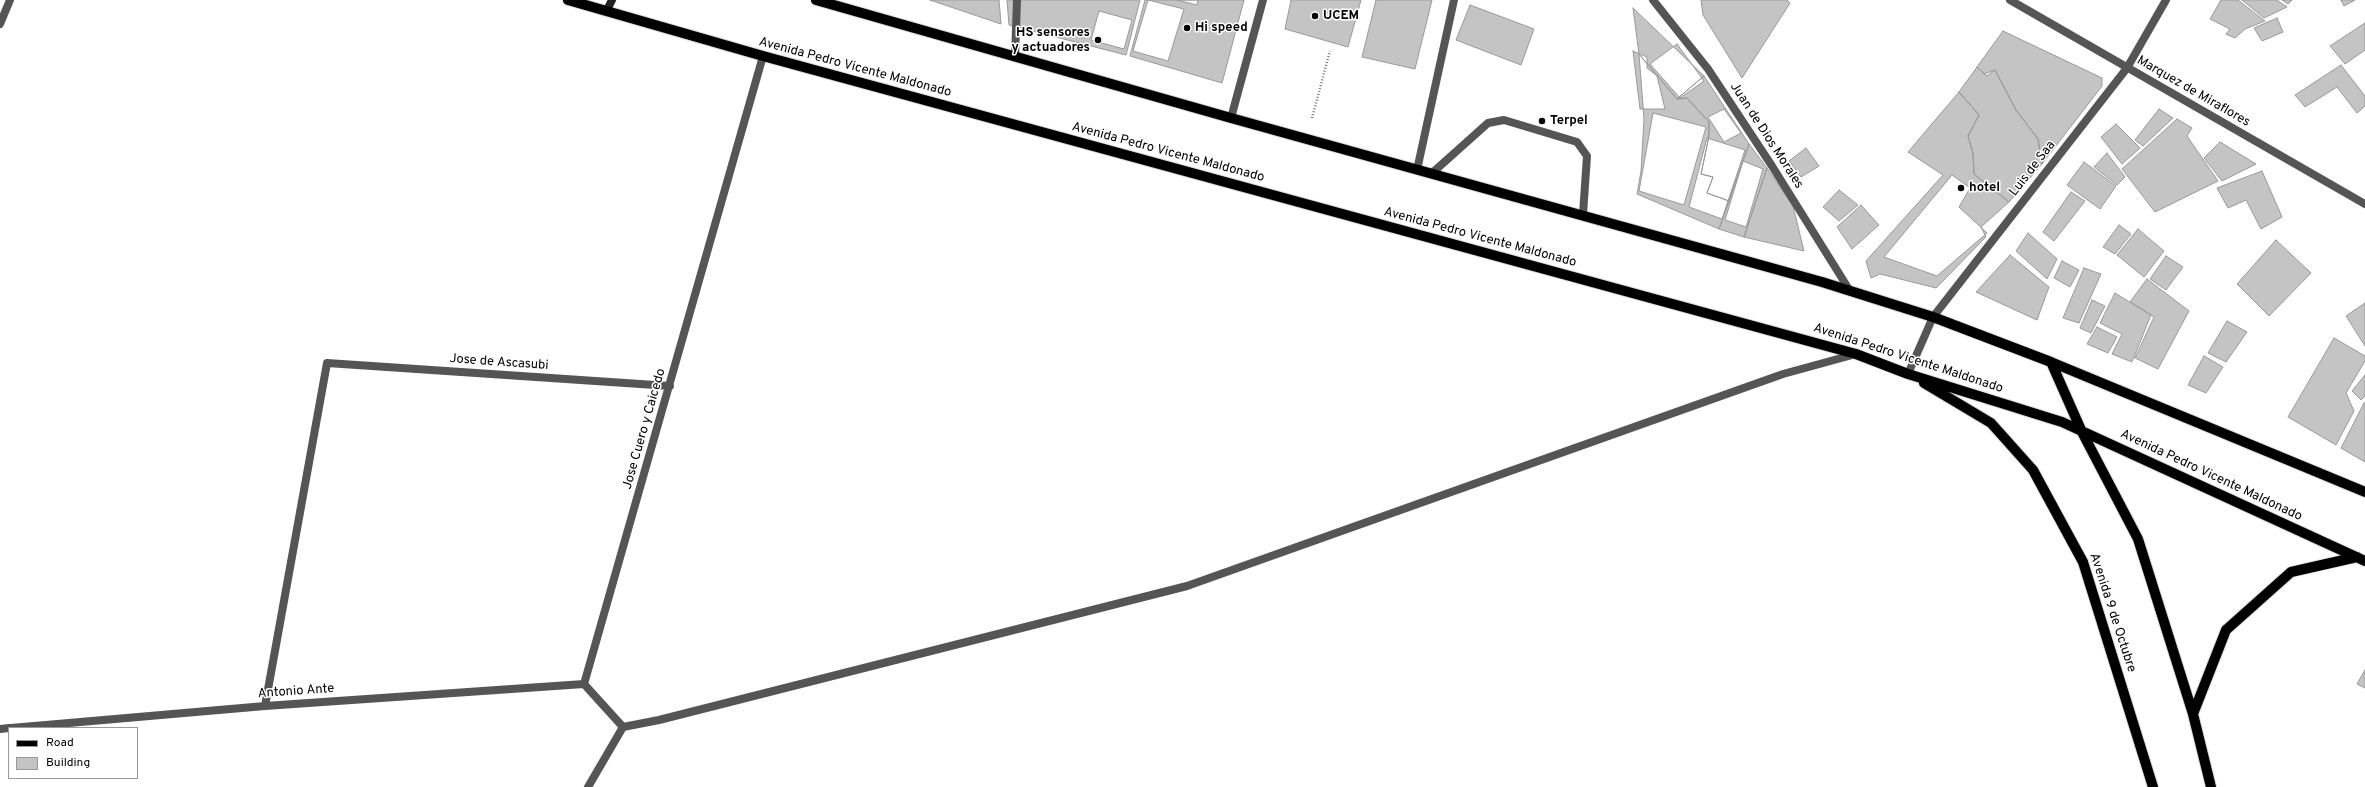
<!DOCTYPE html>
<style>
body{margin:0}
#map{position:relative;width:2365px;height:787px;overflow:hidden;background:#fff;font-family:Overpass,sans-serif}
canvas{display:block}
.legend{position:absolute;left:8px;top:727px;width:130px;height:52px;box-sizing:border-box;background:#fff;border:1px solid #999;margin:0;padding:5px 7px;list-style:none;font-size:12px;color:#000}
.legend li{display:flex;align-items:center;gap:8px;height:20px}
.legend b{width:20px;border:1px solid #999}
</style>
<div id="map">
<canvas width="2365" height="787"></canvas>
<ul class="legend">
<li><b style="height:5px;background:#000"></b>Road</li>
<li><b style="height:11px;background:#c4c4c4"></b>Building</li>
</ul>
</div>
<script>
const context = document.querySelector('canvas').getContext('2d');
context.lineJoin = 'round';
function paint(path, color) {
  context.fillStyle = color;
  context.fill(path, 'evenodd');
}
function toPath(rows) {
  const path = new Path2D();
  for (const r of rows) {
    path.moveTo(r[0], r[1]);
    for (let i = 2; i < r.length; i += 2) path.lineTo(r[i], r[i + 1]);
  }
  return path;
}
function trace(path, color, width, dash) {
  context.strokeStyle = color;
  context.lineWidth = width;
  context.lineCap = dash ? 'butt' : 'round';
  context.setLineDash(dash || []);
  context.stroke(path);
}
function write(font, color, halo, rows, align = 'center') {
  context.font = font + ' Overpass,sans-serif';
  context.lineWidth = 3;
  context.setLineDash([]);
  context.textBaseline = 'middle';
  context.strokeStyle = halo;
  context.fillStyle = color;
  for (const [text, x, y, turn = 0] of rows) {
    context.save();
    context.translate(x, y);
    context.rotate((+turn || 0) * Math.PI / 180);
    context.textAlign = isNaN(turn) ? turn : align;
    if (halo) context.strokeText(text, 0, 0);
    context.fillText(text, 0, 0);
    context.restore();
  }
}
const building = toPath([
 [930,0,999,0,1001,24,930,0],
 [1007,0,1140,0,1126,55,1009,25,1007,0],
 [1145,0,1244,0,1222,83,1130,56,1145,0],
 [1148,0,1184,9,1168,61,1133,51,1148,0],
 [1177,0,1198,0,1197,5,1177,0],
 [1291,0,1361,0,1348,47,1285,29,1291,0],
 [1376,0,1432,0,1415,69,1362,57,1376,0],
 [1701,0,1787,0,1790,3,1742,78,1703,15,1701,0],
 [2221,0,2238,0,2265,21,2245,29,2235,38,2226,34,2230,29,2210,19,2221,0],
 [2242,0,2277,0,2287,7,2264,18,2242,0],
 [2282,0,2292,0,2288,4,2282,0],
 [2341,0,2355,0,2344,6,2341,0],
 [1470,5,1534,29,1521,65,1456,40,1470,5],
 [1633,8,1704,76,1677,99,1639,54,1633,8],
 [1099,11,1132,20,1124,49,1091,40,1099,11],
 [2277,18,2283,32,2262,41,2254,28,2277,18],
 [2365,23,2365,50,2345,64,2330,46,2365,23],
 [2003,31,2102,78,2102,86,2042,164,2038,139,2016,110,1995,70,1987,76,1977,67,2003,31],
 [1677,44,1704,81,1680,98,1650,64,1677,44],
 [1633,51,1647,57,1647,68,1657,76,1665,109,1640,109,1633,51],
 [1639,54,1677,99,1687,98,1709,122,1709,136,1701,174,1713,177,1707,193,1729,201,1719,229,1637,194,1641,171,1644,119,1639,54],
 [2341,65,2365,96,2365,106,2357,113,2337,87,2305,107,2295,95,2341,65],
 [1977,67,1984,74,1995,70,2016,110,2038,139,2042,164,2009,202,1974,174,1973,153,1968,136,1979,115,1959,92,1977,67],
 [1704,76,1749,144,1729,201,1707,193,1713,177,1701,174,1709,136,1709,122,1687,98,1677,99,1704,76],
 [1959,92,1979,115,1968,136,1973,153,1974,174,2009,202,1981,227,1986,237,1936,288,1880,274,1871,278,1866,261,1943,175,1908,152,1959,92],
 [1724,109,1741,133,1724,142,1708,117,1724,109],
 [2159,109,2173,118,2143,146,2135,140,2159,109],
 [1653,113,1706,127,1684,205,1639,191,1653,113],
 [2177,119,2192,128,2187,136,2218,181,2155,212,2122,169,2177,119],
 [2116,124,2140,148,2122,164,2101,137,2116,124],
 [1707,138,1745,150,1722,219,1689,207,1707,138],
 [2220,142,2256,164,2222,181,2204,158,2220,142],
 [1749,144,1767,168,1744,237,1719,229,1749,144],
 [1806,148,1819,166,1801,177,1789,161,1806,148],
 [2107,153,2125,177,2117,185,2094,167,2107,153],
 [1743,161,1763,169,1746,227,1725,220,1743,161],
 [2084,162,2116,186,2100,209,2067,185,2084,162],
 [1767,168,1793,206,1804,251,1744,237,1767,168],
 [2262,171,2282,217,2261,229,2246,200,2228,208,2217,188,2262,171],
 [1952,175,1970,188,1959,207,1987,233,1937,276,1884,257,1952,175],
 [1839,190,1858,205,1839,221,1823,207,1839,190],
 [2071,192,2085,201,2054,241,2043,232,2071,192],
 [1861,205,1879,225,1852,249,1837,227,1861,205],
 [2119,225,2131,234,2115,254,2103,247,2119,225],
 [2138,229,2164,251,2144,277,2117,255,2138,229],
 [2028,233,2057,259,2047,279,2016,251,2028,233],
 [2276,240,2311,273,2269,316,2237,284,2276,240],
 [2010,255,2049,287,2037,320,1976,292,2010,255],
 [2166,256,2183,267,2166,290,2150,279,2166,256],
 [2062,261,2079,270,2070,287,2054,278,2062,261],
 [2084,268,2101,274,2079,323,2063,318,2084,268],
 [2147,279,2189,311,2158,369,2135,358,2154,317,2130,302,2147,279],
 [2115,293,2151,315,2132,362,2112,354,2122,334,2100,323,2115,293],
 [2092,300,2105,306,2091,333,2080,328,2092,300],
 [2365,303,2365,346,2346,316,2365,303],
 [2227,321,2247,332,2226,362,2208,353,2227,321],
 [2097,327,2117,337,2108,353,2087,344,2097,327],
 [2334,338,2365,356,2365,361,2346,393,2354,411,2336,445,2288,417,2334,338],
 [2204,356,2223,367,2206,393,2188,385,2204,356],
 [2365,375,2365,396,2361,400,2352,391,2365,375],
 [2364,403,2365,403,2365,462,2341,448,2364,403],
 [2365,670,2365,688,2357,684,2365,670]
]);
paint(building, '#c4c4c4');
trace(building, '#999', 1);
const primary = toPath([
 [568,0,763,56,1856,354,1908,374,2062,422,2365,561],
 [816,0,1231,118,1822,282,1933,317,2051,362,2365,492],
 [2051,362,2082,432,2138,539,2193,714,2211,787],
 [1924,383,1991,423,2033,470,2083,562,2153,787],
 [2193,714,2226,630,2291,572,2357,557]
]);
trace(primary, '#dbdbdb', 12);
trace(toPath([
 [1312,118,1330,51]
]), '#777', 2.5, [1, 2]);
trace(toPath([
 [1015,57,1017,0],
 [1231,118,1263,0],
 [1417,170,1454,0],
 [1431,174,1488,123,1504,120,1577,142,1587,156,1583,214]
]), '#555', 8);
trace(toPath([
 [1653,0,1708,69,1772,166,1850,291],
 [2010,0,2365,204],
 [0,24,10,0],
 [1908,374,1933,317,2127,68,2166,0],
 [265,706,327,363,670,386],
 [623,727,659,720,1187,586,1783,374,1856,354],
 [11,728,265,706,584,684],
 [0,729,9,728],
 [588,787,623,727,584,684,763,56]
]), '#555', 8);
trace(toPath([
 [607,10,612,0]
]), '#222', 8);
trace(primary, '#000', 10);
for (const [x, y, r, color] of [
 [1315,16,4,"#000"],
 [1187,28,4,"#000"],
 [1098,40,4,"#000"],
 [1542,121,4,"#000"],
 [1961,188,4,"#000"]
]) {
  const dot = new Path2D();
  dot.arc(x, y, r, 0, 2 * Math.PI);
  context.fillStyle = color;
  context.fill(dot);
  trace(dot, '#fff', 1.5);
}
write('bold 13px', '#000', '#fff', [
 ["UCEM",1323,16],
 ["Hi speed",1195,28],
 ["HS sensores",1090,33,"right"],
 ["y actuadores",1090,48,"right"],
 ["Terpel",1550,121],
 ["hotel",1969,188]
], 'left');
write('13px', '#000', '#fff', [
 ["Avenida Pedro Vicente Maldonado",855,68,15],
 ["Marquez de Miraflores",2193,92,30],
 ["Juan de Dios Morales",1766,136,57],
 ["Avenida Pedro Vicente Maldonado",1168,153,15],
 ["Luis de Saa",2033,169,-52],
 ["Avenida Pedro Vicente Maldonado",1480,238,15],
 ["Avenida Pedro Vicente Maldonado",1908,359,18],
 ["Jose de Ascasubi",499,363,4],
 ["Jose Cuero y Caicedo",645,429,-74],
 ["Avenida Pedro Vicente Maldonado",2211,476,25],
 ["Avenida 9 de Octubre",2112,613,72],
 ["Antonio Ante",296,692,-4]
]);
</script>
